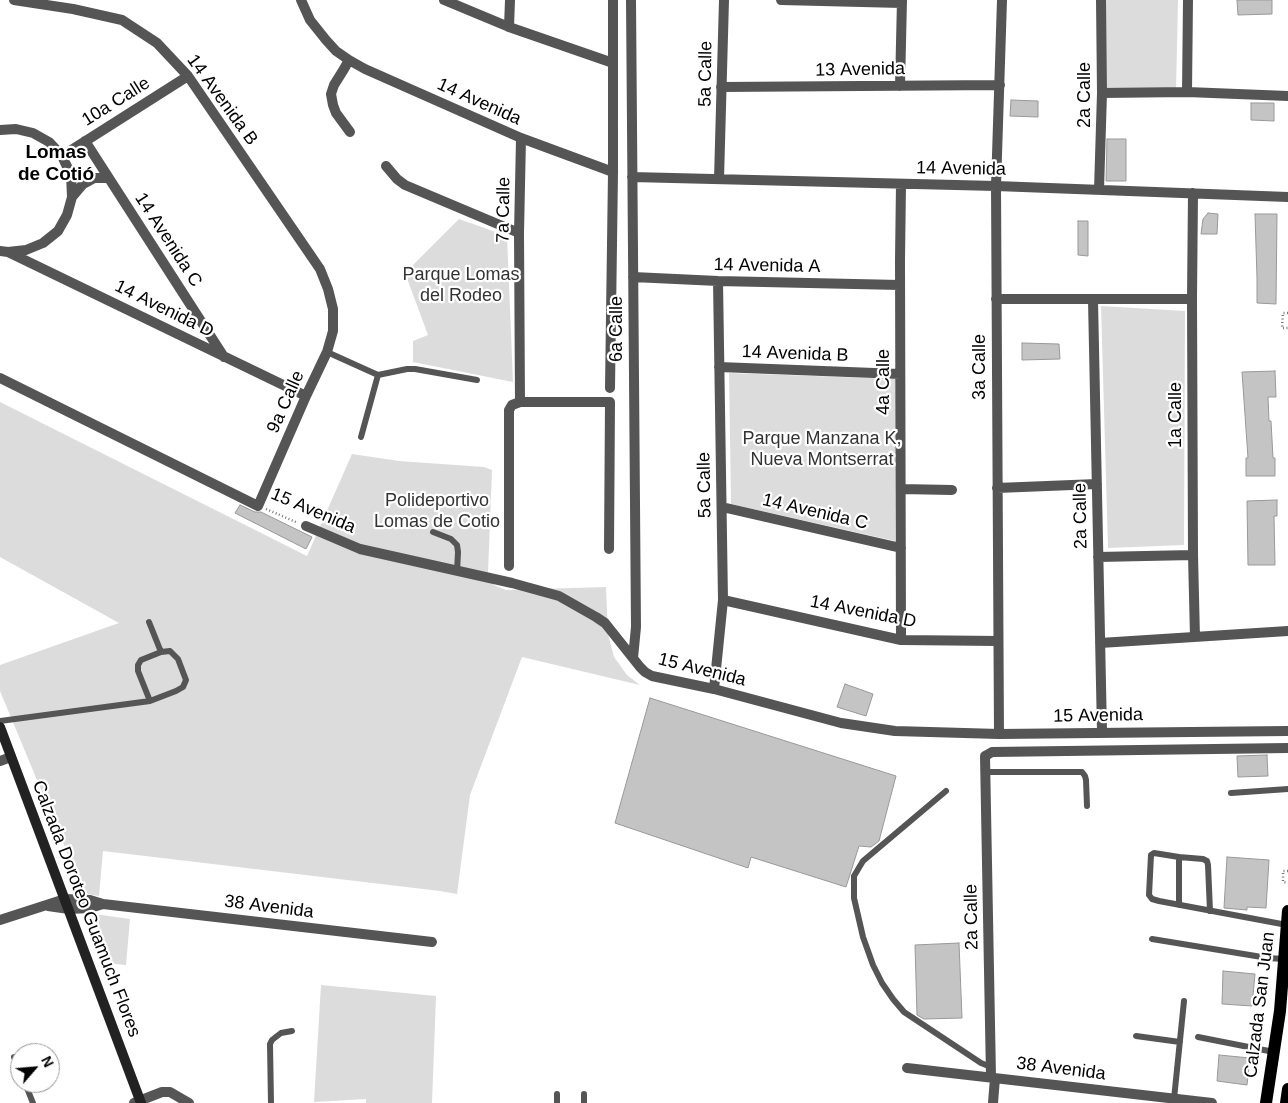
<!DOCTYPE html>
<meta charset="utf-8">
<style>
body{margin:0}
#map{position:relative;width:1288px;height:1103px;overflow:hidden;background:#fff;font-family:Helvetica,sans-serif}
canvas{display:block}
.north{position:absolute;left:10px;top:1043px;width:50px;height:50px;box-sizing:border-box;background:#fff;border:1px solid #999;border-radius:50%;rotate:63deg;font-size:14px;font-weight:700;line-height:20px;text-align:center;color:#000}
.north::after{content:'';display:block;margin:auto;width:18px;height:22px;background:#000;clip-path:polygon(50% 0,100% 100%,50% 72%,0 100%)}
</style>
<div id="map">
<canvas width="1288" height="1103"></canvas>
<div class="north">N</div>
</div>
<script>
const context = document.querySelector('canvas').getContext('2d');
context.lineJoin = 'round';
function paint(path, color) {
  context.fillStyle = color;
  context.fill(path, 'evenodd');
}
function toPath(rows) {
  const path = new Path2D();
  for (const r of rows) {
    path.moveTo(r[0], r[1]);
    for (let i = 2; i < r.length; i += 2) path.lineTo(r[i], r[i + 1]);
  }
  return path;
}
function trace(path, color, width, dash) {
  context.strokeStyle = color;
  context.lineWidth = width;
  context.lineCap = dash ? 'butt' : 'round';
  context.setLineDash(dash || []);
  context.stroke(path);
}
function write(font, color, halo, rows, align = 'center') {
  context.font = font + ' Helvetica,sans-serif';
  context.lineWidth = 4.5;
  context.setLineDash([]);
  context.textBaseline = 'middle';
  context.strokeStyle = halo;
  context.fillStyle = color;
  for (const [text, x, y, turn = 0] of rows) {
    context.save();
    context.translate(x, y);
    context.rotate((+turn || 0) * Math.PI / 180);
    context.textAlign = isNaN(turn) ? turn : align;
    if (halo) context.strokeText(text, 0, 0);
    context.fillText(text, 0, 0);
    context.restore();
  }
}
paint(toPath([
 [1106,0,1178,0,1176,91,1105,91],
 [459,219,507,236,513,382,413,362,413,341,428,335,405,273],
 [1101,306,1185,311,1184,545,1108,548],
 [729,373,896,379,895,541,731,504],
 [0,402,307,556,352,454,399,461,484,467,492,470,488,573,494,585,506,590,606,587,608,634,614,657,627,675,640,685,522,657,470,795,457,894,440,891,103,851,99,896,81,893,64,845,0,691,0,665,119,623,0,557],
 [87,913,130,919,126,965,105,963],
 [321,985,436,996,432,1103,366,1103,366,1099,314,1102]
]), '#dcdcdc');
const building = toPath([
 [1237,0,1272,0,1272,14,1238,15,1237,0],
 [1011,100,1038,101,1038,117,1010,116,1011,100],
 [1251,103,1274,103,1274,121,1251,120,1251,103],
 [1107,139,1126,139,1126,181,1106,181,1107,139],
 [1208,213,1218,214,1217,234,1201,234,1203,219,1208,213],
 [1255,214,1277,214,1276,304,1257,303,1257,278,1255,214],
 [1078,221,1088,221,1088,256,1078,255,1078,221],
 [1022,343,1059,344,1060,359,1022,360,1022,343],
 [1275,371,1276,397,1268,397,1269,421,1271,421,1273,458,1275,458,1275,476,1246,476,1246,458,1248,458,1242,372,1275,371],
 [1277,500,1277,516,1274,516,1275,565,1248,565,1247,501,1277,500],
 [240,505,255,512,261,512,312,537,306,549,235,513,240,505],
 [845,684,873,694,866,716,837,707,845,684],
 [650,698,896,776,879,841,871,847,859,846,846,887,751,857,748,868,615,823,650,698],
 [1267,755,1268,776,1238,777,1237,756,1267,755],
 [1227,857,1269,860,1266,908,1247,907,1247,910,1224,908,1227,857],
 [959,943,962,1018,924,1019,917,1015,915,945,959,943],
 [1223,971,1255,974,1252,1006,1222,1004,1223,971],
 [1219,1055,1250,1058,1247,1085,1217,1081,1219,1055]
]);
paint(building, '#c4c4c4');
trace(building, '#999', 1);
trace(toPath([
 [1288,313,1283,313,1282,328,1288,328],
 [266,509,296,522],
 [1288,871,1283,871,1283,882,1288,883]
]), '#777', 2.5, [1, 2.5]);
trace(toPath([
 [327,352,378,375,407,369,415,369,477,380],
 [361,437,378,375],
 [433,532,451,539,457,545,458,552,457,572],
 [149,622,161,652],
 [0,721,150,701,176,691,183,687,186,680,178,659,170,651,161,652,141,660,138,665,138,671,150,701],
 [986,772,1082,772,1085,776,1086,780,1087,806],
 [946,791,863,861,854,876,854,898,863,937,873,965,882,983,893,999,904,1012,981,1063,991,1067],
 [1231,793,1288,789],
 [1179,857,1154,853,1151,855,1149,895,1152,899,1159,901,1287,925],
 [1179,905,1179,857,1203,859,1207,861,1208,865,1210,911],
 [1152,939,1268,958,1284,959],
 [1136,1036,1180,1042],
 [1198,1037,1274,1052],
 [14,1057,20,1071],
 [25,1083,33,1103],
 [557,1094,557,1103],
 [584,1094,584,1103],
 [1174,1099,1184,1001],
 [271,1103,270,1044,272,1040,281,1033,292,1031]
]), '#555', 6);
trace(toPath([
 [301,0,310,20,326,40,336,51,349,60,365,69,521,138,613,172],
 [444,0,509,27,613,63],
 [631,0,636,627,633,658],
 [781,0,902,3],
 [509,27,510,0],
 [349,60,344,69,334,85,331,94,333,105,336,113,350,132],
 [900,86,902,0],
 [721,87,1000,85],
 [1187,92,1188,0],
 [1102,93,1187,92,1288,96],
 [0,130,16,129,33,133,49,142,62,156,71,175,72,197,67,215,58,231,43,243,26,250,8,252,0,251],
 [85,141,224,357],
 [62,156,188,76],
 [386,166,397,179,405,185,519,233],
 [632,177,996,186,1288,197],
 [719,179,724,0],
 [901,184,900,260,901,640],
 [1099,190,1102,93,1101,0],
 [1193,193,1192,299,1193,555,1195,637],
 [72,197,83,184,94,178,108,178],
 [8,252,306,396],
 [633,277,718,281,900,285],
 [996,299,1192,299],
 [1093,300,1102,732],
 [719,367,900,374],
 [0,378,258,506,306,396,327,352,333,331,333,309,328,289,320,269,188,76,157,43,122,20,73,9,14,0],
 [610,388,613,172,613,0],
 [520,402,519,233,521,138],
 [997,488,1097,484],
 [901,489,952,490],
 [722,507,901,548],
 [306,526,360,549,512,583,559,596,596,617,605,623,640,667,645,672,652,676,714,689,841,723,895,731,999,734,1288,731],
 [1098,557,1193,555],
 [509,566,509,410,512,405,520,402,610,402,609,549],
 [723,600,901,640,998,641],
 [1100,643,1288,631],
 [714,689,723,600,718,281],
 [999,734,996,186,1002,0],
 [0,761,11,757],
 [48,906,69,909,90,908,103,904],
 [0,920,65,899,90,900,103,904,432,942],
 [907,1068,1212,1103],
 [991,1077,985,756,987,755,992,752,1288,748],
 [993,1103,995,1078]
]), '#555', 10);
trace(toPath([
 [134,1103,162,1092,170,1092,189,1103]
]), '#555', 10);
trace(toPath([
 [0,727,141,1103]
]), '#222', 10);
trace(toPath([
 [1266,1103,1280,1011,1288,911],
 [1286,1103,1288,1089]
]), '#000', 12);
write('18px', '#000', '#fff', [
 ["13 Avenida",860,70,-1],
 ["5a Calle",706,74,-89],
 ["2a Calle",1085,95,-90],
 ["14 Avenida B",222,100,54],
 ["10a Calle",116,102,-32],
 ["14 Avenida",479,102,24],
 ["14 Avenida",961,169,1],
 ["7a Calle",504,210,-89],
 ["14 Avenida C",168,240,57],
 ["14 Avenida A",767,266,1],
 ["14 Avenida D",164,309,26],
 ["6a Calle",617,329,-90],
 ["14 Avenida B",795,354,2],
 ["3a Calle",980,367,-90],
 ["4a Calle",884,382,-90],
 ["9a Calle",286,402,-66],
 ["1a Calle",1176,415,-90],
 ["5a Calle",705,485,-91],
 ["15 Avenida",313,511,23],
 ["14 Avenida C",815,512,13],
 ["2a Calle",1081,516,-91],
 ["14 Avenida D",863,612,11],
 ["15 Avenida",702,670,14],
 ["15 Avenida",1098,716,-1],
 ["38 Avenida",269,907,7],
 ["Calzada Doroteo Guamuch Flores",86,909,69],
 ["2a Calle",972,917,-91],
 ["Calzada San Juan",1260,1005,-83],
 ["38 Avenida",1061,1069,7]
]);
write('18px', '#333', '#fff', [
 ["Parque Lomas",461,275],
 ["del Rodeo",461,296],
 ["Parque Manzana K,",822,439],
 ["Nueva Montserrat",822,460],
 ["Polideportivo",437,501],
 ["Lomas de Cotio",437,522]
]);
write('bold 19px', '#000', '#fff', [
 ["Lomas",56,153],
 ["de Cotió",56,175]
]);
</script>
